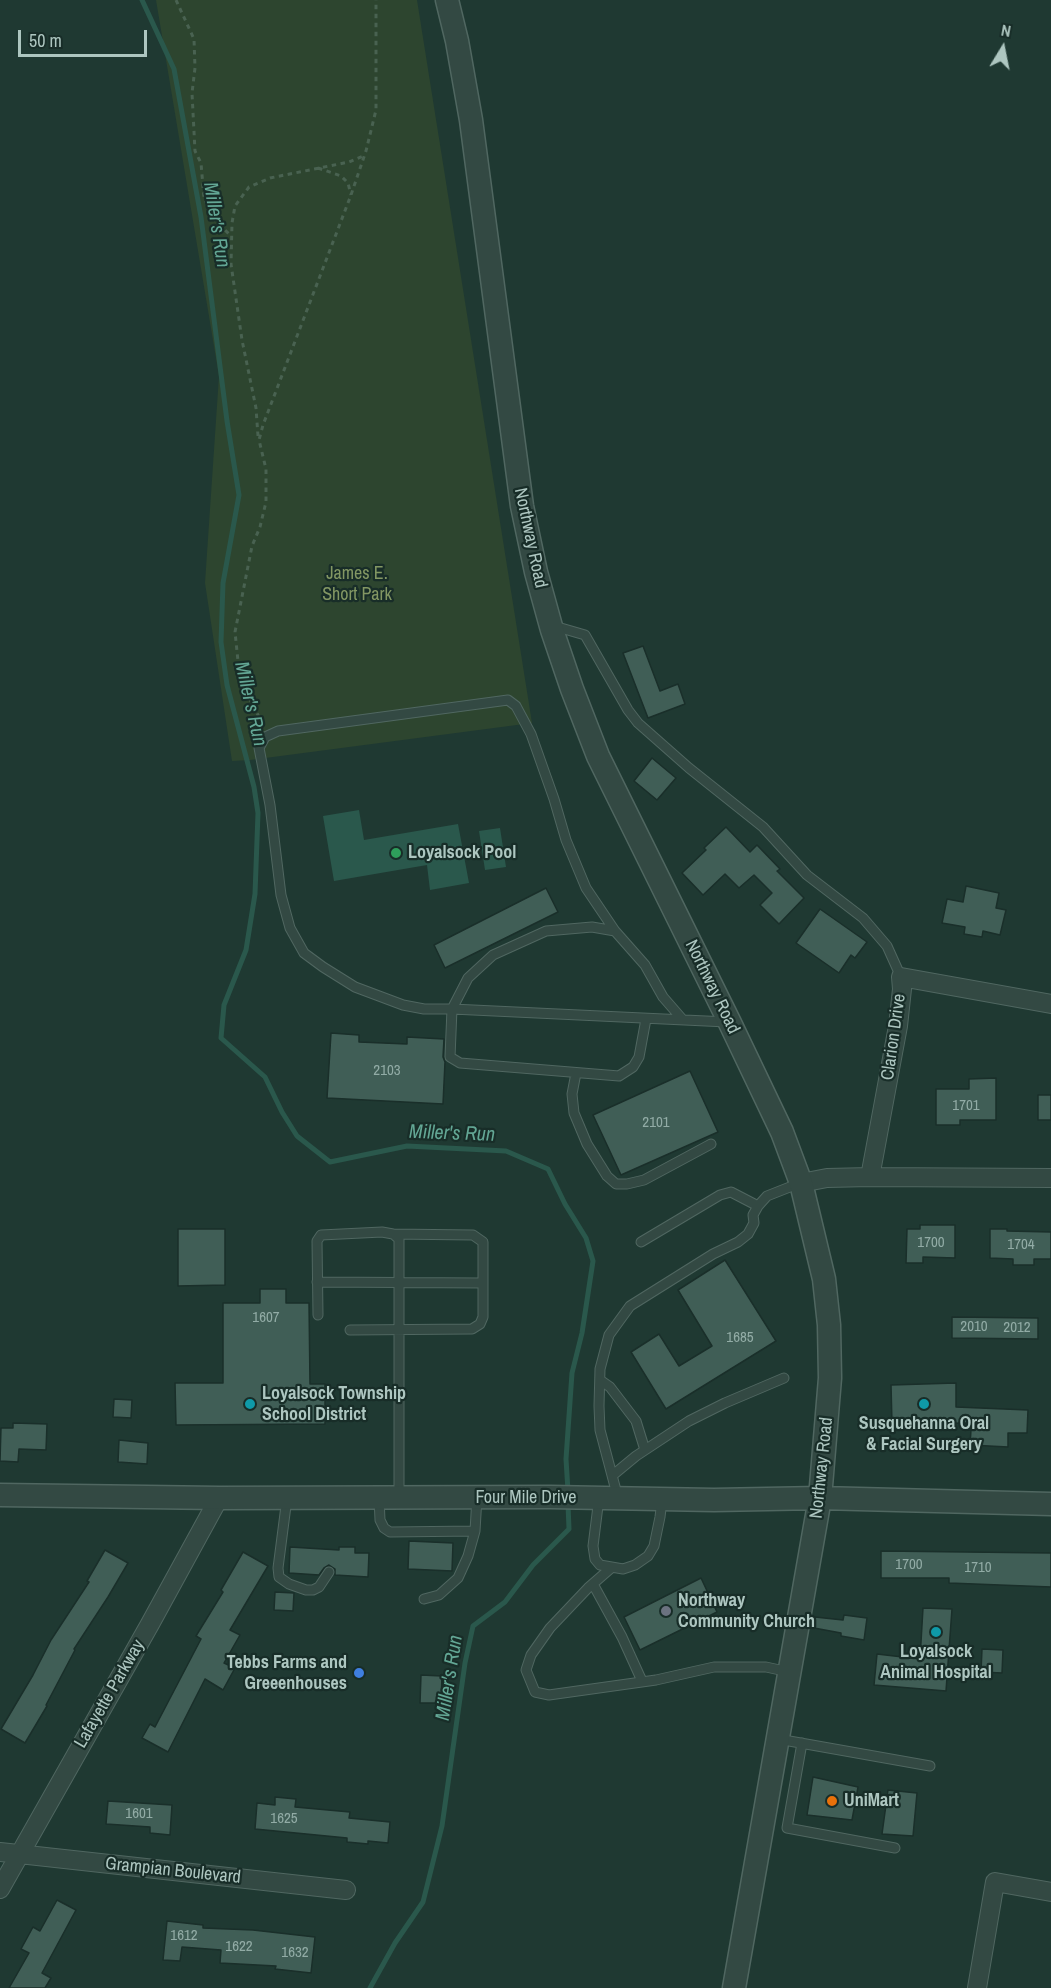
<!DOCTYPE html>
<style>
body{margin:0}
#map{position:relative;width:1051px;height:1988px;overflow:hidden;background:#1f3932;font-family:"Archivo Narrow",sans-serif}
canvas{display:block}
.north{position:absolute;left:973px;top:18px;width:60px;height:60px;-webkit-text-stroke:4px #182d28;paint-order:stroke;rotate:10deg;font-size:16px;font-weight:700;line-height:24px;text-align:center;color:#adc6c0}
.north::after{content:'';display:block;margin:auto;width:21px;height:27px;background:#adc6c0;clip-path:polygon(50% 0,100% 100%,50% 72%,0 100%)}
.scale{position:absolute;left:18px;top:30px;width:129px;height:27px;box-sizing:border-box;border:3px solid #adc6c0;border-top:0;padding-left:8px;font-size:18px;line-height:21px;white-space:nowrap;color:#adc6c0;-webkit-text-stroke:4px #182d28;paint-order:stroke}
</style>
<div id="map">
<canvas width="1051" height="1988"></canvas>
<div class="north">N</div>
<div class="scale">50 m</div>
</div>
<script>
const context = document.querySelector('canvas').getContext('2d');
context.lineJoin = 'round';
function paint(path, color) {
  context.fillStyle = color;
  context.fill(path, 'evenodd');
}
function toPath(rows) {
  const path = new Path2D();
  for (const r of rows) {
    path.moveTo(r[0], r[1]);
    for (let i = 2; i < r.length; i += 2) path.lineTo(r[i], r[i + 1]);
  }
  return path;
}
function trace(path, color, width, dash) {
  context.strokeStyle = color;
  context.lineWidth = width;
  context.lineCap = dash ? 'butt' : 'round';
  context.setLineDash(dash || []);
  context.stroke(path);
}
function write(font, color, halo, rows, align = 'center') {
  context.font = font + ' "Archivo Narrow",sans-serif';
  context.lineWidth = 4.5;
  context.setLineDash([]);
  context.textBaseline = 'middle';
  context.strokeStyle = halo;
  context.fillStyle = color;
  for (const [text, x, y, turn = 0] of rows) {
    context.save();
    context.translate(x, y);
    context.rotate((+turn || 0) * Math.PI / 180);
    context.textAlign = isNaN(turn) ? turn : align;
    if (halo) context.strokeText(text, 0, 0);
    context.fillText(text, 0, 0);
    context.restore();
  }
}
paint(toPath([
 [156,0,417,0,532,723,250,760,232,761,205,583,219,376]
]), '#2d452f');
paint(toPath([
 [359,810,364,840,458,824,469,883,430,890,427,865,334,881,323,816],
 [500,828,506,867,485,870,479,831]
]), '#2a584c');
trace(toPath([
 [142,0,174,69,201,217,227,421,239,495,223,583,221,642,227,685,254,787,258,813,255,894,246,950,224,1005,221,1038,265,1077,282,1112,297,1136,330,1162,407,1146,506,1151,548,1169,565,1204,586,1238,593,1261,582,1333,572,1373,566,1459,568,1491],
 [370,1988,395,1943,423,1902,442,1826,465,1663,473,1626,505,1602,533,1565,569,1529,568,1504]
]), '#2a584c', 5);
const building = toPath([
 [643,646,660,691,678,684,685,704,648,718,623,653,643,646],
 [652,758,676,778,657,800,634,781,652,758],
 [726,827,750,852,757,845,780,869,777,871,804,898,779,924,760,905,772,893,754,875,739,888,725,874,703,895,682,873,706,850,704,848,726,827],
 [966,886,999,893,996,908,1006,910,1000,935,983,931,982,937,964,934,965,927,942,923,947,899,963,902,966,886],
 [546,888,558,912,445,968,434,945,546,888],
 [820,909,867,942,855,958,851,955,839,973,796,943,820,909],
 [331,1033,359,1035,359,1042,407,1044,407,1037,444,1039,443,1057,445,1062,443,1104,327,1098,331,1033],
 [690,1071,718,1132,621,1175,593,1115,690,1071],
 [996,1078,996,1120,960,1120,960,1125,936,1125,936,1089,969,1089,969,1079,996,1078],
 [1038,1095,1051,1095,1051,1120,1038,1120,1038,1095],
 [920,1225,955,1225,955,1258,923,1257,923,1263,906,1263,907,1229,920,1229,920,1225],
 [178,1229,225,1229,225,1285,178,1286,178,1229],
 [990,1229,1007,1229,1007,1231,1051,1232,1051,1259,1034,1259,1034,1265,1013,1265,1013,1259,990,1258,990,1229],
 [725,1260,776,1341,666,1409,631,1352,659,1334,679,1366,712,1346,678,1290,725,1260],
 [260,1289,286,1289,286,1303,309,1303,310,1384,325,1384,325,1424,176,1425,175,1383,223,1383,223,1303,260,1303,260,1289],
 [952,1317,1038,1318,1038,1339,952,1338,952,1317],
 [956,1383,956,1407,1028,1410,1027,1433,1008,1433,1008,1447,970,1445,971,1430,967,1430,967,1423,892,1424,891,1385,956,1383],
 [114,1399,132,1400,131,1418,113,1417,114,1399],
 [13,1423,47,1424,46,1450,19,1449,18,1462,0,1461,1,1428,13,1428,13,1423],
 [119,1440,148,1443,147,1464,118,1462,119,1440],
 [409,1541,453,1543,452,1571,408,1569,409,1541],
 [290,1547,339,1550,339,1547,355,1547,355,1553,369,1553,368,1577,335,1575,335,1569,329,1565,324,1568,319,1575,289,1573,290,1547],
 [105,1550,128,1563,108,1597,74,1649,75,1650,46,1705,47,1706,25,1743,1,1729,33,1675,51,1640,89,1582,87,1581,105,1550],
 [881,1551,1051,1553,1051,1587,949,1583,949,1578,881,1578,881,1551],
 [243,1552,268,1566,230,1630,240,1635,224,1663,235,1668,223,1690,205,1679,168,1752,142,1738,150,1724,155,1727,201,1639,196,1636,223,1592,221,1590,243,1552],
 [701,1578,717,1612,640,1650,624,1617,701,1578],
 [275,1592,294,1593,293,1611,274,1610,275,1592],
 [923,1608,952,1609,946,1691,874,1685,877,1654,920,1659,923,1608],
 [844,1615,867,1618,864,1640,841,1636,841,1633,814,1628,815,1617,843,1620,844,1615],
 [982,1649,1003,1650,1002,1673,981,1672,982,1649],
 [421,1675,442,1676,441,1703,420,1703,421,1675],
 [813,1777,858,1787,852,1820,807,1815,813,1777],
 [888,1790,917,1793,913,1836,882,1834,888,1790],
 [275,1797,296,1799,295,1807,350,1812,349,1818,390,1822,388,1843,368,1841,368,1844,347,1842,347,1838,255,1829,257,1803,275,1805,275,1797],
 [108,1801,172,1805,170,1835,150,1833,150,1827,106,1824,108,1801],
 [57,1900,76,1910,42,1973,51,1978,45,1988,9,1988,29,1953,21,1949,33,1927,40,1931,57,1900],
 [167,1921,203,1925,203,1928,253,1930,315,1937,311,1973,275,1969,276,1966,220,1963,221,1950,182,1947,180,1961,163,1960,167,1921]
]);
paint(building, '#405e56');
trace(building, '#1a2f2a', 1.5);
const service = toPath([
 [554,626,585,635,628,710,638,723,689,768,763,827,807,875,863,918,887,946,901,977],
 [615,931,586,888,566,840,554,799,531,734,516,706,508,700,278,731,265,737,259,748,270,805,281,895,290,928,304,953,323,967,355,987,403,1005,424,1009,452,1009,450,1057,460,1063,619,1076,633,1067,639,1057,646,1019],
 [683,1020,663,997,645,965,615,931,592,927,546,931,493,955,468,978,452,1009,727,1022],
 [576,1073,572,1094,574,1113,587,1144,607,1176,616,1184,627,1184,644,1180,711,1144],
 [641,1242,720,1195,731,1192,758,1206],
 [317,1282,483,1283],
 [318,1315,317,1241,321,1235,382,1232,393,1234,399,1239,399,1497],
 [350,1330,472,1329,480,1324,483,1317,483,1242,473,1235,393,1234],
 [600,1380,610,1387,636,1421,645,1450],
 [613,1475,636,1456,689,1421,725,1403,784,1378],
 [287,1498,278,1568,279,1577,289,1584,306,1590,313,1590,319,1587,329,1572],
 [379,1498,380,1520,384,1528,390,1532,475,1531],
 [599,1498,593,1546,595,1559,600,1565,623,1569,635,1565,648,1556,654,1546,660,1517,662,1500],
 [618,1498,600,1430,599,1406,600,1369,609,1335,630,1306,713,1254,738,1242,748,1234,754,1223,753,1215,758,1206,767,1196,800,1183],
 [611,1568,588,1588,550,1628,531,1655,526,1670,535,1692,549,1695,656,1680,714,1667,766,1667,789,1672],
 [593,1584,622,1637,642,1681],
 [424,1599,439,1595,458,1578,468,1556,475,1531,477,1497],
 [778,1739,930,1766],
 [802,1743,787,1828,895,1848]
]);
const minor = toPath([
 [1051,1004,901,977,902,989,898,1026,870,1177,1051,1178],
 [801,1183,827,1178,870,1177],
 [0,1852,346,1890],
 [0,1889,150,1624,219,1498],
 [977,1988,995,1882,1051,1892]
]);
const tertiary = toPath([
 [447,0,457,41,471,120,522,506,536,572,552,630,572,689,598,756,730,1023,782,1132,801,1183,824,1279,829,1325,830,1378,820,1498,734,1988],
 [0,1495,219,1498,550,1497,714,1500,820,1498,1051,1504]
]);
trace(service, '#506761', 11);
trace(minor, '#506761', 20);
trace(tertiary, '#506761', 25);
trace(toPath([
 [176,0,194,39,195,68,192,93,195,151,201,163,204,198,213,218,231,236],
 [318,168,341,176,348,183,351,195],
 [258,436,256,408,242,340,231,264,232,223,235,206,249,187,270,178,349,162,363,156],
 [262,726,258,715,243,686,238,661,235,632,252,546,260,527,266,502,266,469,259,440,263,425,351,195,366,151,376,110,376,0]
]), '#496251', 3, [4.5, 4.5]);
trace(service, '#334943', 9);
trace(minor, '#334943', 18);
trace(tertiary, '#334943', 22);
for (const [x, y, r, color] of [
 [396,853,6,"#2e9e5b"],
 [250,1404,6,"#0f9aa8"],
 [924,1404,6,"#0f9aa8"],
 [666,1611,6,"#6b7280"],
 [936,1632,6,"#0f9aa8"],
 [359,1673,6,"#3f7fe0"],
 [832,1801,6,"#e8710a"]
]) {
  const dot = new Path2D();
  dot.arc(x, y, r, 0, 2 * Math.PI);
  context.fillStyle = color;
  context.fill(dot);
  trace(dot, '#182d28', 2);
}
write('15px', '#92aca6', null, [
 ["2103",387,1071],
 ["1701",966,1106],
 ["2101",656,1123],
 ["1700",931,1243],
 ["1704",1021,1245],
 ["1607",266,1318],
 ["2010",974,1327],
 ["2012",1017,1328],
 ["1685",740,1338],
 ["1700",909,1565],
 ["1710",978,1568],
 ["1601",139,1814],
 ["1625",284,1819],
 ["1612",184,1936],
 ["1622",239,1947],
 ["1632",295,1953]
]);
write('18px', '#adc6c0', '#182d28', [
 ["Northway Road",530,538,78],
 ["Northway Road",712,987,64],
 ["Clarion Drive",894,1037,-82],
 ["Northway Road",822,1468,-84],
 ["Four Mile Drive",526,1498],
 ["Lafayette Parkway",110,1694,-60],
 ["Grampian Boulevard",173,1871,6]
]);
write('18px', '#839763', '#182d28', [
 ["James E.",357,574],
 ["Short Park",357,595]
]);
write('bold 18px', '#adc6c0', '#182d28', [
 ["Loyalsock Pool",408,853],
 ["Loyalsock Township",262,1394],
 ["School District",262,1415],
 ["Susquehanna Oral",924,1424,"center"],
 ["& Facial Surgery",924,1445,"center"],
 ["Northway",678,1601],
 ["Community Church",678,1622],
 ["Loyalsock",936,1652,"center"],
 ["Animal Hospital",936,1673,"center"],
 ["Tebbs Farms and",347,1663,"right"],
 ["Greeenhouses",347,1684,"right"],
 ["UniMart",844,1801]
], 'left');
write('italic 20px', '#63a795', '#182d28', [
 ["Miller's Run",216,225,81],
 ["Miller's Run",250,704,77],
 ["Miller's Run",452,1134,2],
 ["Miller's Run",450,1678,-81]
]);
</script>
